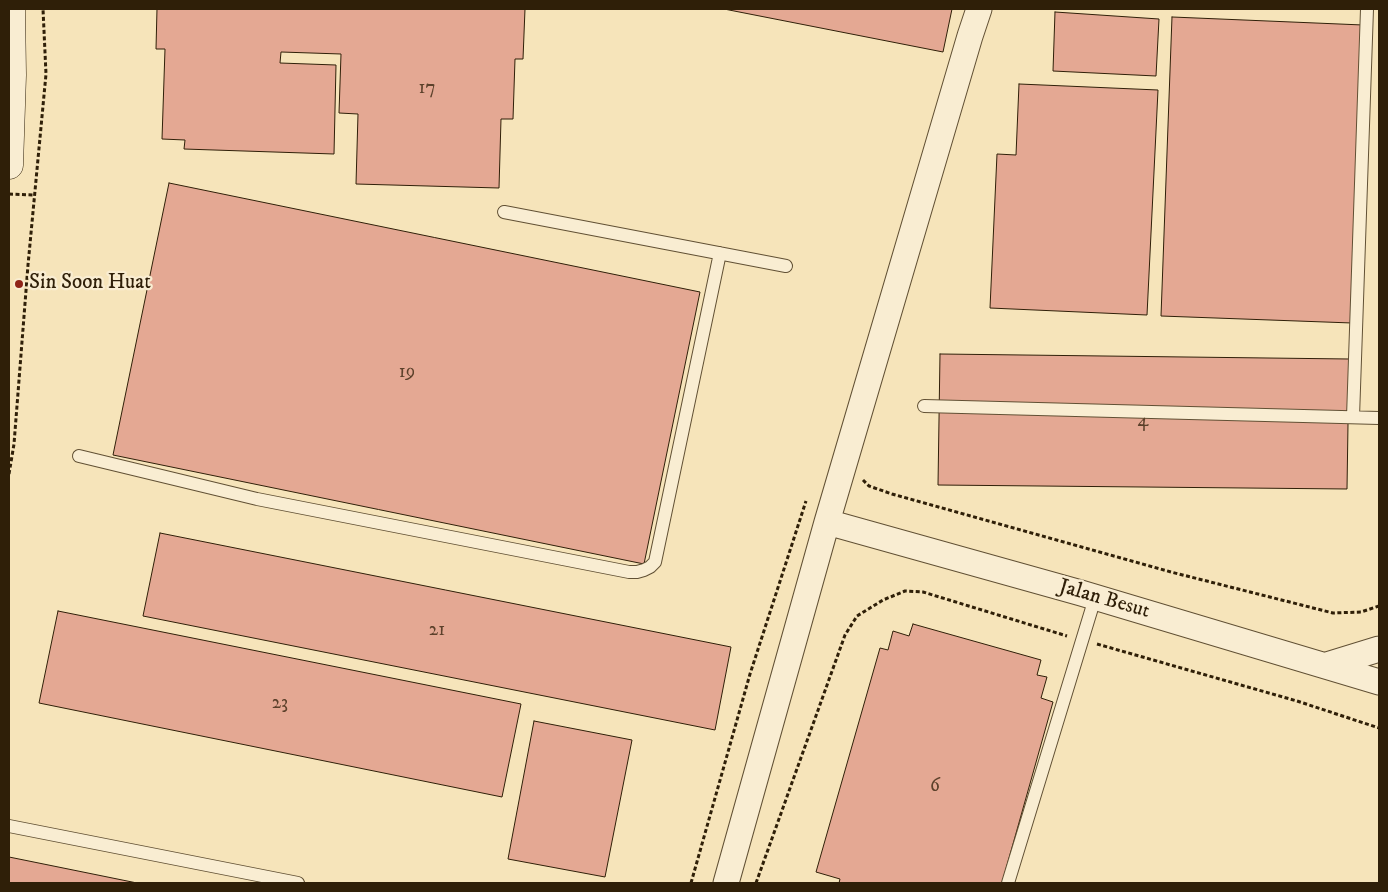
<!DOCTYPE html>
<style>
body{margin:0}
#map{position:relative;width:1388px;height:892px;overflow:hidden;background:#f6e4ba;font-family:"IM FELL DW Pica",serif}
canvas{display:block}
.frame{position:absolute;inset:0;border:10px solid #2f1f08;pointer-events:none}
</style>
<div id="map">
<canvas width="1388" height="892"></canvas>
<div class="frame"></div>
</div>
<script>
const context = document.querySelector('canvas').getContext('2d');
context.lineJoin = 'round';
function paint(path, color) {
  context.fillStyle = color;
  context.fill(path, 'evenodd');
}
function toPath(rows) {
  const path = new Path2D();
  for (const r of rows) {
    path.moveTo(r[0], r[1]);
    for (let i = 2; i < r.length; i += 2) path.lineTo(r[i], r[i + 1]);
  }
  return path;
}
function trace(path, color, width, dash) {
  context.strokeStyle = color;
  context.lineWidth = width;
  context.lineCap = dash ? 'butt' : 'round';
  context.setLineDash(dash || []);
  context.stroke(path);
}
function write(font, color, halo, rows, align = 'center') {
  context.font = font + ' "IM FELL DW Pica",serif';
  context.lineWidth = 4.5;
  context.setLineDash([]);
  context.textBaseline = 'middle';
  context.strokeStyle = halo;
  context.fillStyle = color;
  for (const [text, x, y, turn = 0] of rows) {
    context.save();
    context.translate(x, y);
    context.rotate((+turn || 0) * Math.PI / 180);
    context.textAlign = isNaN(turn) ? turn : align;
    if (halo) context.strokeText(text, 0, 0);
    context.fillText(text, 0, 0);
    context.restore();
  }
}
const building = toPath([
 [157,9,525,9,523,59,515,59,513,119,501,119,499,188,356,184,358,114,339,113,341,54,281,52,280,63,336,65,334,154,184,149,185,140,162,139,165,49,156,49,157,9],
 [724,9,952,9,943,52,724,9],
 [1055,12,1159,19,1156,76,1053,71,1055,12],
 [1172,17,1363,25,1352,323,1161,316,1172,17],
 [1019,84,1158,90,1147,315,990,308,997,154,1016,155,1019,84],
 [169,183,700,292,644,564,113,455,169,183],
 [940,354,1349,359,1347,489,938,485,940,354],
 [160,533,731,647,715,730,143,616,160,533],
 [58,611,521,704,502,797,39,703,58,611],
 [913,624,1041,660,1037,675,1047,677,1041,698,1053,702,1002,883,839,883,840,879,816,872,880,648,888,650,893,631,909,636,913,624],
 [534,721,632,740,605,877,508,859,534,721],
 [9,857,137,883,9,883,9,857]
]);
paint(building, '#e4a893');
trace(building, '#2f1f08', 1);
const service = toPath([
 [504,212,786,266],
 [924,406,1379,418],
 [1353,417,1367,9],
 [79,456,257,499,629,572,637,572,644,570,650,567,655,562,720,253],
 [9,826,298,883],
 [1008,883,1095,598]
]);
const minor = toPath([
 [827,522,1081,593,1379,682],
 [1327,665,1379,649],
 [726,883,827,522,970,36,979,9]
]);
const secondary = toPath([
 [9,165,12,75,11,9]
]);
trace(service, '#615034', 14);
trace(minor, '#615034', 27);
trace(secondary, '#2f1f08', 29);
trace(toPath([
 [9,194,35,195],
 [9,474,14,444,28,265,46,74,43,9],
 [863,480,869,486,892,494,1171,572,1333,613,1361,612,1379,606],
 [1097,644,1297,701,1379,728],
 [691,883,750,674,806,501],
 [756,883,845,635,857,616,883,600,905,591,923,592,1067,636]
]), '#2f1f08', 3, [4, 2.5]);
trace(service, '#f9edd2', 12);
trace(minor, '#f9edd2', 25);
trace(secondary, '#f9edd2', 28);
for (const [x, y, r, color] of [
 [19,284,5,"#8f2418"]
]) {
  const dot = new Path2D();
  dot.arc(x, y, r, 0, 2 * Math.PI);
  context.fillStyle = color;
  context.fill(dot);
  trace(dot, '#f9edd2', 2);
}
write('19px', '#5c412b', null, [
 ["17",427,89],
 ["19",407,373],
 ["4",1143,422],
 ["21",437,631],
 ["23",280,704],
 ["6",935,787]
]);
write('21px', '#2f1f08', '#f9edd2', [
 ["Sin Soon Huat",29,284]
], 'left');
write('21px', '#2f1f08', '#f9edd2', [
 ["Jalan Besut",1104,600,16]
]);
</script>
